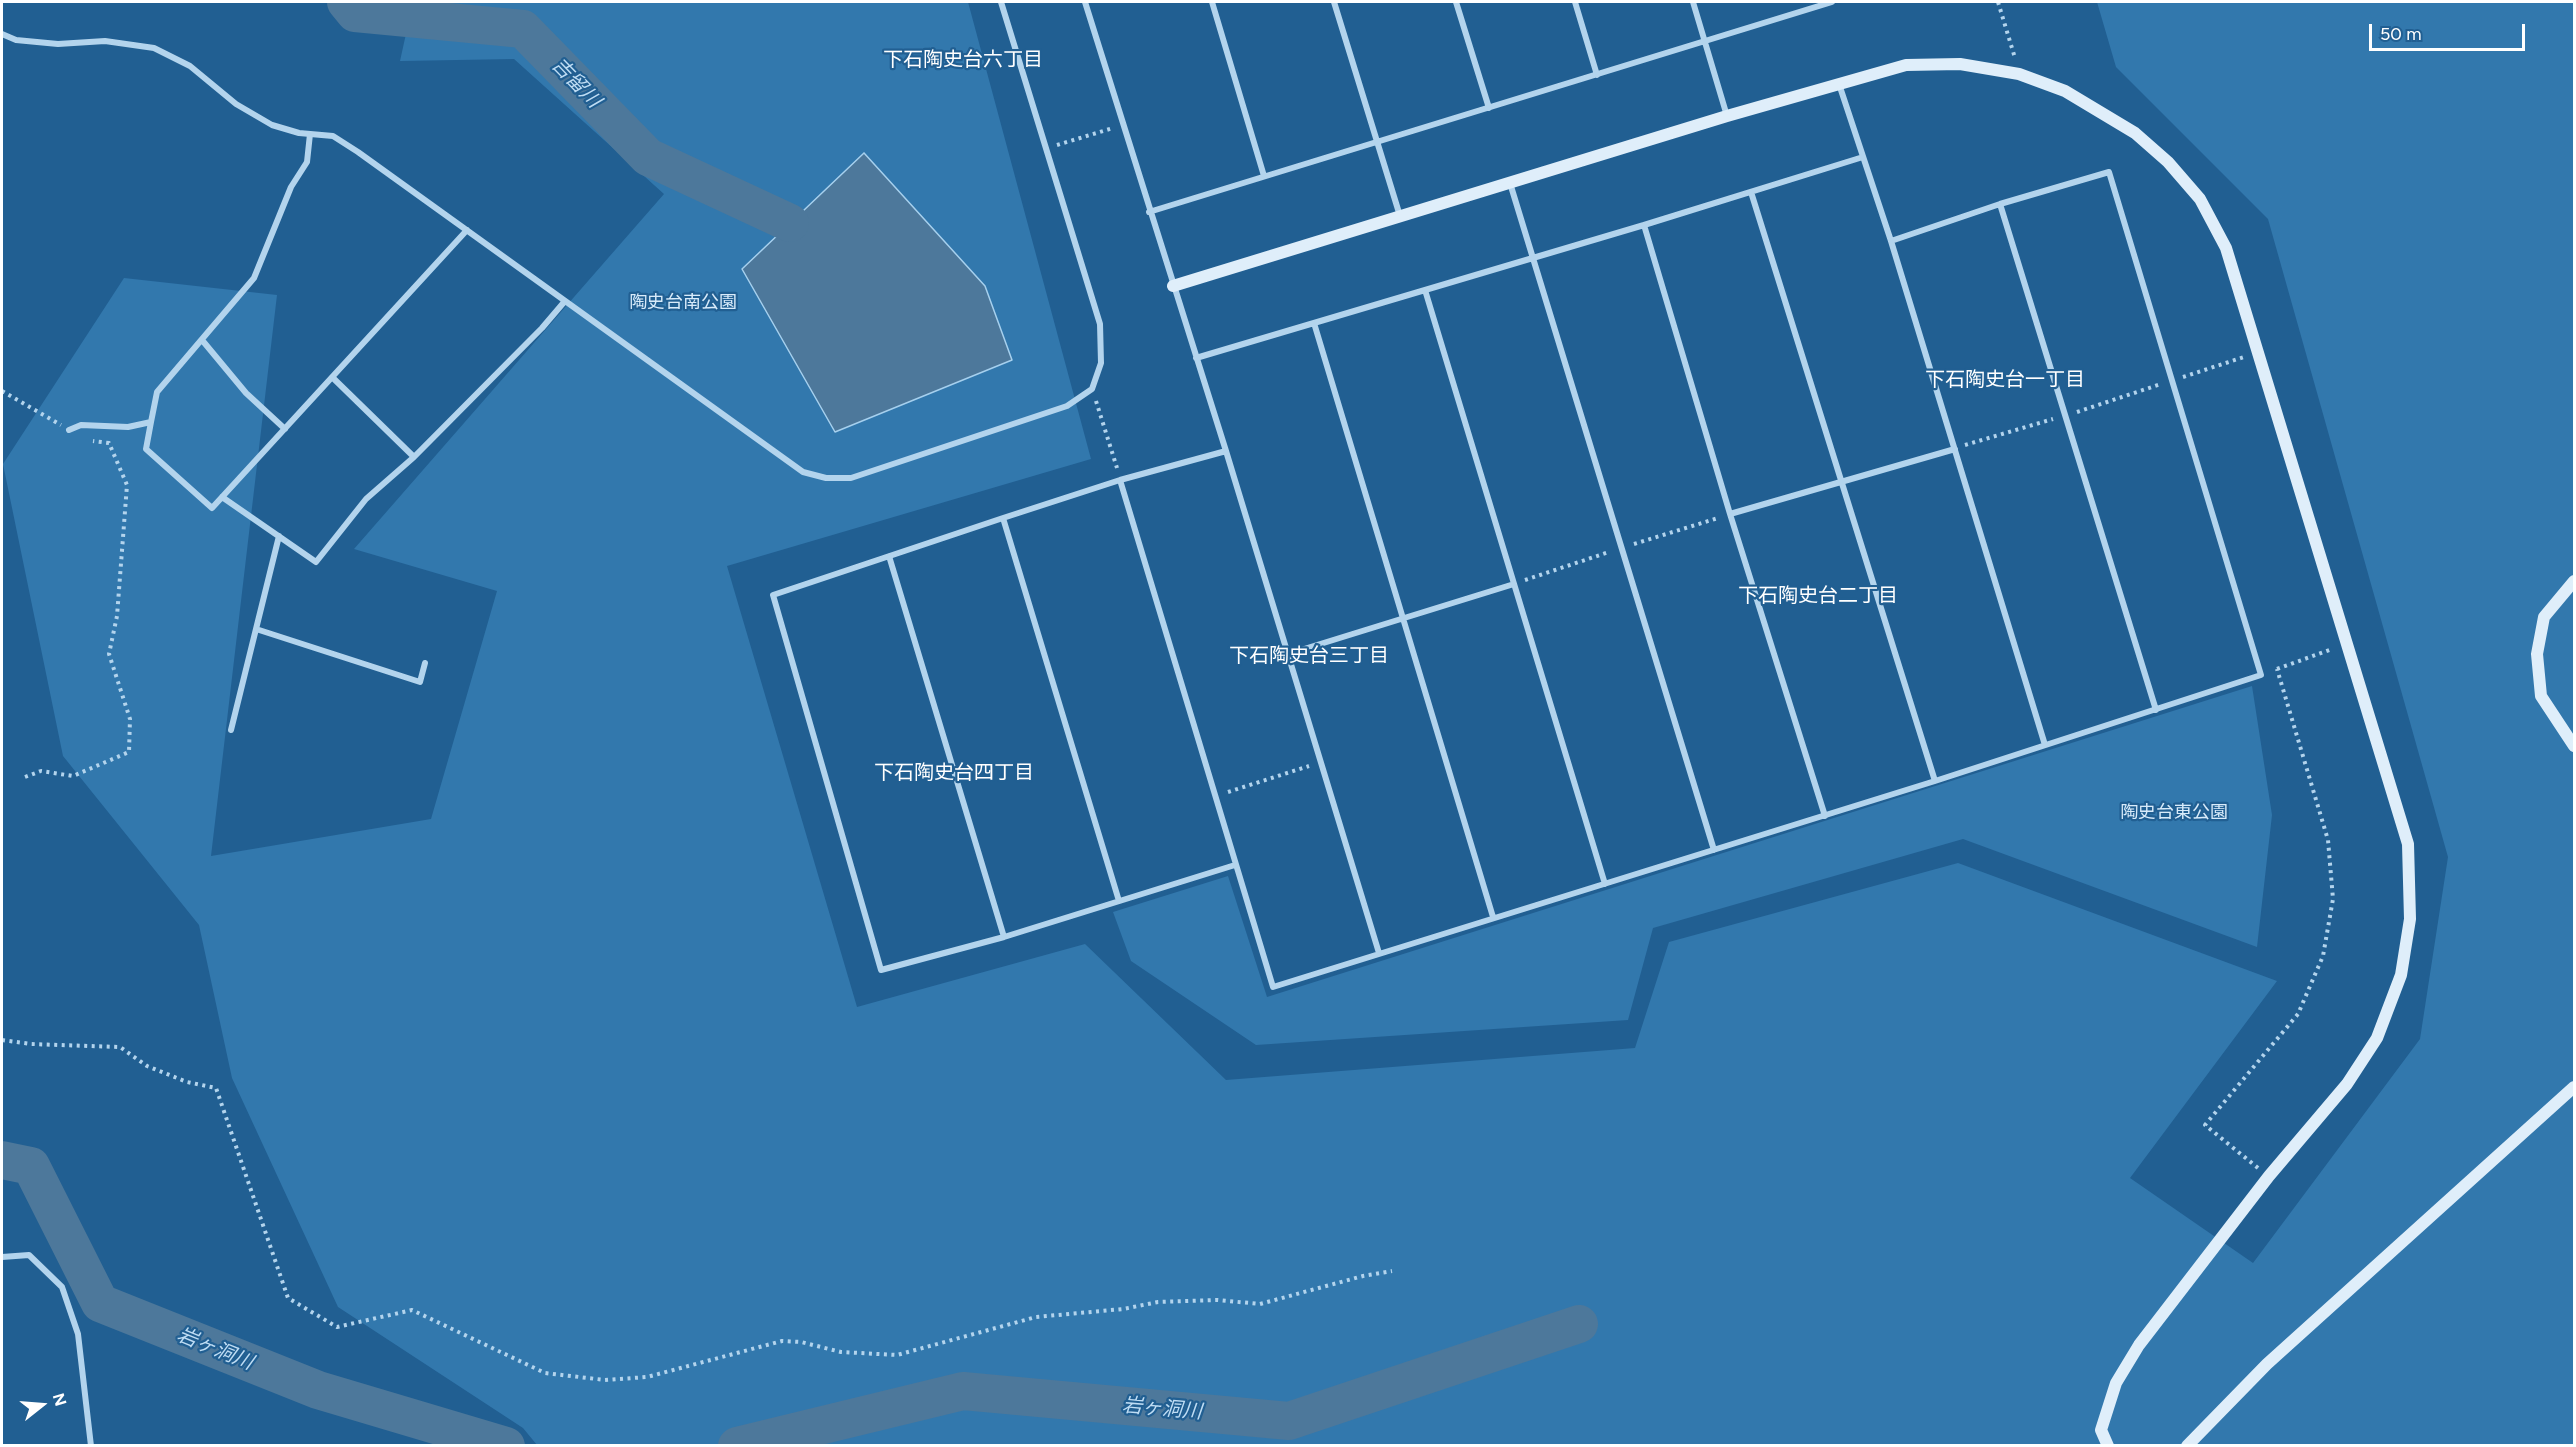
<!DOCTYPE html>
<meta charset="utf-8">
<style>
body{margin:0}
#map{position:relative;width:2576px;height:1447px;overflow:hidden;background:#215f92;font-family:Figtree,sans-serif}
canvas{display:block}
.frame{position:absolute;inset:0;border:3px solid #fff;pointer-events:none}
.north{position:absolute;left:12px;top:1375px;width:60px;height:60px;-webkit-text-stroke:4px #215f92;paint-order:stroke;rotate:73deg;font-size:16px;font-weight:700;line-height:24px;text-align:center;color:#fff}
.north::after{content:'';display:block;margin:auto;width:21px;height:27px;background:#fff;clip-path:polygon(50% 0,100% 100%,50% 72%,0 100%)}
.scale{position:absolute;left:2369px;top:24px;width:156px;height:27px;box-sizing:border-box;border:3px solid #fff;border-top:0;padding-left:8px;font-size:18px;line-height:21px;white-space:nowrap;color:#fff;-webkit-text-stroke:4px #215f92;paint-order:stroke}
</style>
<div id="map">
<canvas width="2576" height="1447"></canvas>
<div class="frame"></div>
<div class="north">N</div>
<div class="scale">50 m</div>
</div>
<script>
const context = document.querySelector('canvas').getContext('2d');
context.lineJoin = 'round';
function paint(path, color) {
  context.fillStyle = color;
  context.fill(path, 'evenodd');
}
function toPath(rows) {
  const path = new Path2D();
  for (const r of rows) {
    path.moveTo(r[0], r[1]);
    for (let i = 2; i < r.length; i += 2) path.lineTo(r[i], r[i + 1]);
  }
  return path;
}
function trace(path, color, width, dash) {
  context.strokeStyle = color;
  context.lineWidth = width;
  context.lineCap = dash ? 'butt' : 'round';
  context.setLineDash(dash || []);
  context.stroke(path);
}
function write(font, color, halo, rows, align = 'center') {
  context.font = font + ' Figtree,"Noto Sans JP",sans-serif';
  context.lineWidth = 4.5;
  context.setLineDash([]);
  context.textBaseline = 'middle';
  context.strokeStyle = halo;
  context.fillStyle = color;
  for (const [text, x, y, turn = 0] of rows) {
    context.save();
    context.translate(x, y);
    context.rotate((+turn || 0) * Math.PI / 180);
    context.textAlign = isNaN(turn) ? turn : align;
    if (halo) context.strokeText(text, 0, 0);
    context.fillText(text, 0, 0);
    context.restore();
  }
}
paint(toPath([
 [413,2,968,2,1091,459,727,566,857,1007,1085,944,1226,1080,1635,1048,1669,942,1958,863,2277,981,2130,1178,2253,1263,2420,1039,2448,857,2268,219,2116,67,2097,2,2574,2,2574,1445,537,1445,523,1428,338,1307,232,1078,199,925,63,756,3,464,124,278,277,295,211,856,431,819,497,591,354,549,664,194,514,59,400,61],
 [2252,686,2272,815,2257,947,1963,839,1653,928,1628,1020,1256,1045,1131,961,1113,912,1228,876,1267,997]
]), '#3278ad');
const water = toPath([
 [864,153,985,286,1012,360,835,432,742,269,864,153]
]);
paint(water, '#4d789b');
trace(water, '#a6d0ee', 1.5);
trace(toPath([
 [346,2,355,13,523,29,648,157,790,223],
 [2,1160,31,1166,100,1303,318,1390,506,1446],
 [737,1446,963,1391,1289,1421,1579,1324]
]), '#4d789b', 38);
trace(toPath([
 [1998,2,2015,58],
 [1057,145,1113,128],
 [2183,377,2244,357],
 [2,391,61,425],
 [1096,401,1117,468],
 [2077,412,2161,384],
 [1965,445,2053,419],
 [1634,544,1718,518],
 [1525,580,1609,552],
 [2277,669,2332,649],
 [25,777,41,771,73,776,129,752,130,719,109,654,117,616,127,485,109,443,93,441],
 [1228,792,1309,766],
 [2,1040,31,1044,120,1047,147,1066,187,1082,216,1088,288,1298,337,1327,412,1310,545,1373,605,1380,647,1377,782,1341,801,1342,841,1352,897,1355,1036,1317,1123,1309,1158,1302,1218,1300,1260,1304,1363,1276,1392,1271],
 [2258,1168,2205,1125,2298,1014,2323,956,2333,899,2328,840,2277,669]
]), '#b3d4ed', 4, [3, 4.5]);
trace(toPath([
 [1085,2,1226,451,1379,953],
 [1212,2,1264,176],
 [1334,2,1400,216],
 [1456,2,1489,108],
 [1575,2,1597,75],
 [1693,2,1727,116],
 [2,34,16,40,58,44,105,41,154,48,190,66,236,104,272,125,299,133,333,136,358,152,803,472,826,478,851,478,1067,406,1092,389,1101,363,1100,324,1001,2],
 [1839,84,1891,241,2045,745],
 [1510,183,1714,850],
 [1751,192,1935,781],
 [2000,204,2156,710],
 [1149,212,1832,2],
 [1644,225,1730,514,1825,816],
 [1425,290,1605,884],
 [1314,323,1493,917],
 [202,340,246,393,285,429],
 [1196,358,1644,225,1863,157],
 [332,377,414,457],
 [151,422,146,449,212,508,467,230],
 [69,430,81,425,128,427,151,422,157,392,254,278,291,187,307,162,310,134],
 [1120,480,1273,987,1935,781,2261,675,2109,172,2000,204,1891,241],
 [222,497,316,562,366,499,414,457,542,328,565,301],
 [1730,514,1955,449],
 [1003,518,773,595,881,970,1004,937,1235,865],
 [889,556,1004,937],
 [256,629,420,682,425,663],
 [1288,654,1514,584],
 [231,730,279,536],
 [1119,901,1003,518,1120,480,1226,451],
 [2,1257,29,1255,62,1287,78,1334,91,1446]
]), '#b3d4ed', 6);
trace(toPath([
 [1173,286,1727,116,1906,65,1960,64,2019,74,2065,91,2135,133,2168,162,2200,199,2226,248,2408,844,2410,919,2401,975,2377,1038,2347,1084,2269,1176,2139,1345,2116,1383,2101,1430,2108,1446],
 [2574,581,2544,617,2537,654,2541,696,2574,746],
 [2187,1446,2267,1364,2574,1087]
]), '#dfeefa', 12);
write('18px', '#d8ebfa', '#215f92', [
 ["陶史台南公園",683,303],
 ["陶史台東公園",2174,813]
]);
write('20px', '#fff', '#215f92', [
 ["下石陶史台六丁目",963,60],
 ["下石陶史台一丁目",2005,380],
 ["下石陶史台二丁目",1818,596],
 ["下石陶史台三丁目",1309,656],
 ["下石陶史台四丁目",954,773]
]);
write('italic 20px', '#bfddf4', '#215f92', [
 ["吉留川",576,83,46],
 ["岩ヶ洞川",215,1349,22],
 ["岩ヶ洞川",1162,1409,5]
]);
</script>
